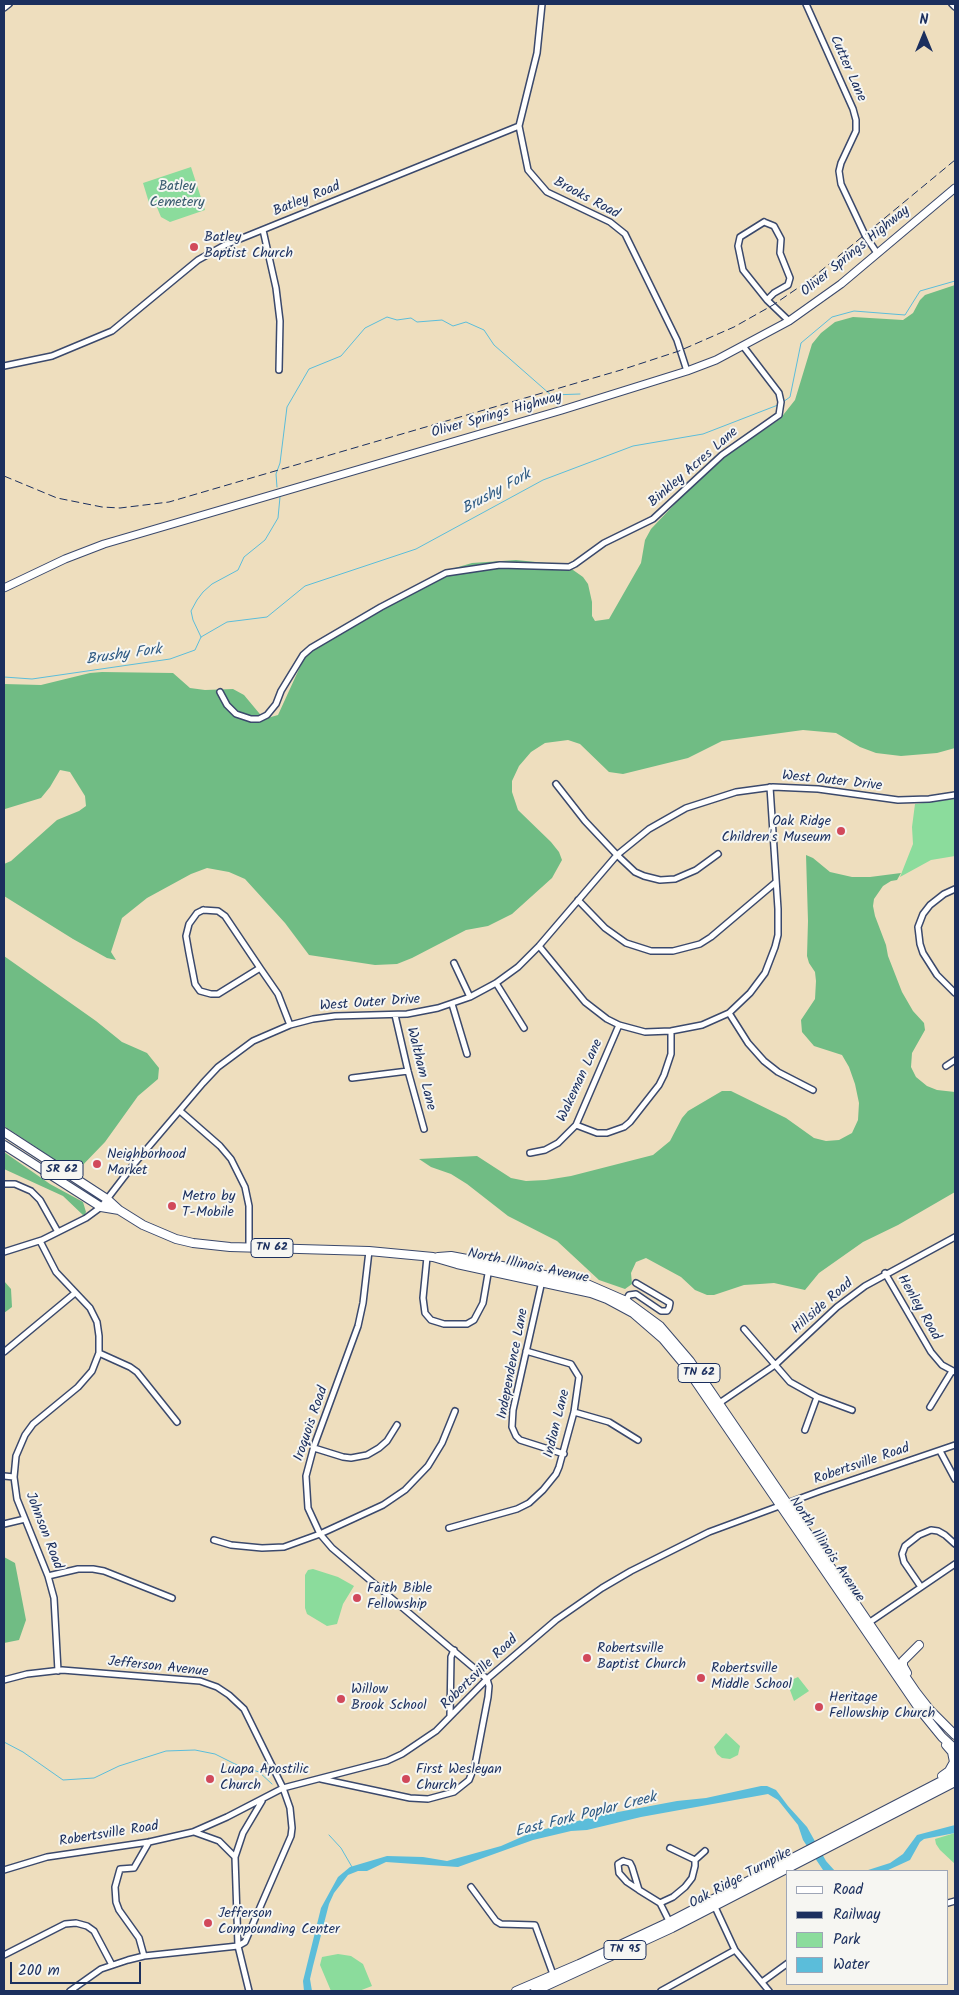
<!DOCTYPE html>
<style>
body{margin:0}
#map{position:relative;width:959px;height:1995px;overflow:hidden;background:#eedebe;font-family:Kalam,sans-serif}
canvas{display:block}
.frame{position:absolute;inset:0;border:5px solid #1b2f5e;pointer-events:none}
.legend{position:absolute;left:786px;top:1870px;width:162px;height:115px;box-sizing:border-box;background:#f6f6f2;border:1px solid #9ea6b7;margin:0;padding:6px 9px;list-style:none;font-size:15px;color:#1b2f5e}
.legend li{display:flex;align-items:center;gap:10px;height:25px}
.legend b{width:25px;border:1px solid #9ea6b7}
.north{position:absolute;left:899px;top:10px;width:50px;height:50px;-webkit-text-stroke:4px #f6f6f2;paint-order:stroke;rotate:0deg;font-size:14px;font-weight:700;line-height:20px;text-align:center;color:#1b2f5e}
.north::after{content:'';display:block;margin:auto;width:18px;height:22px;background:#1b2f5e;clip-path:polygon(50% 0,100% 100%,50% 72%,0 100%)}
.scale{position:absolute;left:10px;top:1962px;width:131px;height:22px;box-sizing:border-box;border:2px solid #1b2f5e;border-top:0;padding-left:6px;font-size:15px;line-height:18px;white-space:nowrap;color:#1b2f5e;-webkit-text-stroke:4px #f6f6f2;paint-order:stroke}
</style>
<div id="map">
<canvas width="959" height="1995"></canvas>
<div class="frame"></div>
<ul class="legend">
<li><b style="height:6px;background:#fff"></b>Road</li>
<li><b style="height:6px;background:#1b2f5e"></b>Railway</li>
<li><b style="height:14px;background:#8bdc9c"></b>Park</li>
<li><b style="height:14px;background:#5bbdda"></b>Water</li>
</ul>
<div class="north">N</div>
<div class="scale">200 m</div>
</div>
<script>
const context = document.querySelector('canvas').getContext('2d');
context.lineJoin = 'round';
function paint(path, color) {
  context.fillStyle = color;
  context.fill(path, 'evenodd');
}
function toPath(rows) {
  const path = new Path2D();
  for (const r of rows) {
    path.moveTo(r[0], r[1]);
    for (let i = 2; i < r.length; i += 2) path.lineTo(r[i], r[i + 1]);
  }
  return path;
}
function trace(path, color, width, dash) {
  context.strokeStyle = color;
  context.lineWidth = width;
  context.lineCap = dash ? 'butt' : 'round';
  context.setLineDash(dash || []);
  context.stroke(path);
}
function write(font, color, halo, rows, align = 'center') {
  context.font = font + ' Kalam,sans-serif';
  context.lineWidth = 4;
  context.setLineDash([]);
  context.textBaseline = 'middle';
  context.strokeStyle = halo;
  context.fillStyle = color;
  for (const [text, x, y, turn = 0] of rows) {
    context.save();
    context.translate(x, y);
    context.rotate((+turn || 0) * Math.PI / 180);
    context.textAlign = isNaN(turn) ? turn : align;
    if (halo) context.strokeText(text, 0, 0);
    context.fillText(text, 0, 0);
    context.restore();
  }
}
paint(toPath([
 [191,167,205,210,170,222,161,217,156,205,150,206,143,183],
 [955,799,955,856,931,860,900,877,913,844,912,827,915,804],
 [313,1569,338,1577,354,1586,343,1604,337,1624,327,1626,307,1614,305,1608,305,1575,308,1570],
 [798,1677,809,1691,794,1701,787,1682],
 [726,1733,740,1746,738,1755,730,1759,722,1758,717,1754,714,1747],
 [955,1833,955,1864,940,1850,936,1844,935,1839],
 [338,1954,351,1956,363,1964,372,1986,359,1991,331,1991,320,1965,322,1957]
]), '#8bdc9c');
paint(toPath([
 [955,285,955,748,937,753,901,756,876,753,860,747,836,733,803,730,722,741,688,758,623,774,609,772,580,744,568,740,545,743,531,752,519,766,512,781,512,792,518,810,551,842,559,852,562,860,552,878,512,914,488,926,466,930,412,958,397,964,375,965,309,955,285,923,245,879,229,872,207,868,191,874,147,898,122,918,111,952,116,960,107,958,73,939,4,896,4,864,11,861,57,820,79,811,86,806,85,796,70,772,60,770,50,787,41,798,5,809,4,812,4,684,41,685,90,673,102,672,173,673,190,688,205,690,233,689,244,695,264,719,278,715,305,656,322,641,405,591,448,570,472,563,516,560,566,565,583,577,588,584,592,602,592,616,595,621,609,619,641,563,645,540,651,529,689,489,730,453,780,419,795,400,812,344,821,333,835,322,853,317,903,320,913,313,920,300,925,295],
 [806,855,813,858,830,872,852,877,870,877,901,873,897,880,891,881,883,886,874,899,873,906,875,916,886,945,888,956,902,992,913,1011,924,1023,925,1030,912,1053,911,1067,916,1077,927,1086,937,1090,955,1092,955,1192,898,1225,863,1242,819,1273,805,1290,774,1283,760,1284,744,1285,714,1295,707,1295,695,1290,681,1277,646,1258,636,1262,631,1273,632,1284,625,1289,599,1280,557,1241,508,1216,467,1184,451,1174,431,1167,419,1159,477,1156,511,1178,526,1181,546,1180,571,1176,653,1155,670,1141,682,1118,688,1111,722,1091,731,1091,786,1118,814,1138,826,1141,839,1140,852,1133,858,1120,859,1103,855,1084,849,1067,842,1055,814,1046,802,1032,801,1020,815,999,816,981,815,972,809,963,807,956,808,921],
 [4,956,96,1021,122,1042,147,1053,159,1068,158,1079,138,1096,105,1142,78,1170,72,1171,4,1126],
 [4,1152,50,1184,83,1202,86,1212,84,1216,63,1196,4,1169],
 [4,1281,11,1289,12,1307,4,1313],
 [4,1557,15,1563,26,1620,19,1640,4,1643]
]), '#70bc84');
paint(toPath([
 [761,1786,767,1786,776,1790,788,1806,807,1827,826,1861,835,1871,823,1870,803,1840,798,1825,778,1800,768,1794,641,1817,587,1830,571,1831,533,1840,458,1867,386,1862,367,1871,358,1871,348,1875,334,1893,329,1904,313,1966,310,1979,312,1991,304,1991,303,1981,321,1908,338,1877,350,1867,387,1856,423,1857,447,1861,501,1846,533,1832,602,1815,677,1801,706,1798],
 [955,1825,955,1833,924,1839,920,1842,910,1860,886,1871,865,1871,890,1863,903,1854,917,1835]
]), '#5bbdda');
trace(toPath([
 [783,402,790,397,801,343,832,317,854,311,905,315,920,291,955,281],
 [277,487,276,474,280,463,287,407,309,369,341,356,365,328,387,317,397,320,411,318,417,322,442,320,453,326,466,322,484,330,494,345,551,395,580,394],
 [201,637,193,620,191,611,197,600,203,592,212,584,238,570,244,557,265,540,278,518,280,497],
 [4,677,32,679,170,659,195,650,201,637,227,622,267,617,305,586,416,549,543,480,633,446,703,434,778,405],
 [4,1742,23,1752,63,1780,94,1778,119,1766,166,1751,195,1750,215,1754,235,1764,259,1772,272,1784],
 [329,1835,341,1848,352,1867]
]), '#5bbdda', 1);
const minor = toPath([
 [542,4,537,53,519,126,528,170,547,192,610,222,625,234,677,340,687,371],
 [806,4,853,109,856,120,856,131,841,163,839,171,841,184,865,235,877,253],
 [952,4,955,7],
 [4,8,9,4],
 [764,222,774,226,781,239,780,253,790,278,788,285,774,293,767,300,743,270,738,246,740,237,764,222],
 [263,230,276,288,280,321,279,370],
 [767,300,789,321],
 [4,366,52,356,112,331,198,260,225,245,519,126],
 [220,692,227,705,236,714,251,719,259,719,267,715,276,704,281,691,303,655,311,648,381,607,446,573,500,565,569,567,575,564,604,543,653,519,722,455,779,415,781,402,779,393,743,346],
 [556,784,585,821,617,855,635,872,644,876,660,880,675,879,696,870,718,854],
 [955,889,944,894,930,905,923,914,918,927,920,944,923,953,937,975,955,993],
 [578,900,605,928,626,943,651,951,673,951,700,944,711,937,776,882],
 [203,910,218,911,225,916,260,968,218,994,211,994,200,991,195,984,189,953,186,936,189,924,197,913,203,910],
 [539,946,585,1002,607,1019,619,1025,645,1032,671,1031,702,1025,729,1013,750,993,765,973,775,947,778,935,778,909,770,787],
 [454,963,470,997],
 [260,968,278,994,290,1025],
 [496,983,524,1028],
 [452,1004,467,1054],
 [729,1013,748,1043,764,1061,778,1072,813,1090],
 [395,1015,408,1071,424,1129],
 [946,1066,955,1060],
 [352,1078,408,1071],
 [180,1111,220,1146,231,1159,245,1187,249,1206,249,1248],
 [576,1125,597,1133,607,1133,624,1127,630,1122,659,1085,664,1075,671,1054,671,1031],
 [530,1153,545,1150,558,1143,576,1125,619,1025],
 [4,1184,15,1184,31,1191,40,1200,58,1232],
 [40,1241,56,1272,90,1308,97,1322,99,1336,99,1353,92,1371,78,1387,33,1424,25,1435,16,1456,14,1477,17,1499,48,1576,54,1598,58,1671],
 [4,1252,42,1240,86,1218,101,1207,134,1164,203,1083,218,1067,253,1041,290,1025,313,1019,335,1016,407,1014,438,1008,470,997,496,983,518,967,539,946,617,855,649,829,686,808,736,792,773,787,818,789,898,800,929,799,955,795],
 [427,1257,423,1298,425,1313,431,1320,444,1324,467,1324,474,1320,483,1303,489,1268],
 [885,1273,931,1352,942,1365,955,1372],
 [542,1281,513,1410,512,1427,516,1436,520,1440,564,1454],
 [625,1302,629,1295,636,1294,661,1311,667,1311,669,1308,670,1303,636,1283],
 [744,1329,790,1382,817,1397,852,1410],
 [4,1352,75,1293],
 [99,1353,130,1367,137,1372,177,1422],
 [718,1404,775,1365,837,1307,865,1286,955,1237],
 [930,1407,952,1371],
 [574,1412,609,1422,638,1440],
 [805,1430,817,1397],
 [314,1448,343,1457,351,1458,367,1455,379,1448,387,1441,397,1425],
 [940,1451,955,1479],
 [4,1476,14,1477],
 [4,1524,25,1519],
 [449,1528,517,1509,529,1503,543,1490,556,1474,559,1467,574,1412,579,1377,571,1364,526,1351],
 [214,1540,231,1545,262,1548,284,1547,320,1534,383,1505,405,1490,428,1466,442,1443,455,1411],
 [48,1576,78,1569,93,1569,104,1571,172,1598],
 [921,1587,904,1562,902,1554,905,1546,919,1535,931,1530,938,1531,945,1535,955,1544],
 [867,1624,955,1564],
 [4,1680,27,1674,62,1670,200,1681,217,1687,229,1695,244,1709,283,1788,290,1808,292,1828,291,1836,245,1942,238,1946,144,1956,128,1960,101,1969,70,1991],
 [450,1716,451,1657,454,1650],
 [321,1779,410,1798,428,1799,454,1792,469,1780,475,1765,488,1697,489,1686,487,1679,332,1548,320,1534,308,1508,306,1476,314,1446,358,1326,363,1303,369,1251],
 [194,1832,219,1841,235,1857],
 [670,1848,695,1860],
 [623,1861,630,1863,632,1867,639,1890,627,1882,619,1873,618,1864,623,1861],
 [4,1870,47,1857,149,1842,193,1832,227,1817,283,1788,387,1761,402,1754,436,1731,487,1679,556,1620,602,1588,631,1571,709,1532,820,1491,955,1445],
 [471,1887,496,1921,501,1924,535,1925,554,1977],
 [639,1890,660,1903,671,1925],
 [660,1903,673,1897,685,1887,692,1878,695,1866,695,1860,705,1851],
 [948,1903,955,1901],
 [715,1907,735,1950,769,1991],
 [4,1955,65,1924,76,1923,87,1926,94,1931,112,1965],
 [144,1956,139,1938,119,1910,116,1902,115,1887,120,1869,134,1868,149,1842],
 [762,1982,788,1963],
 [249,1991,238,1946,235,1857,243,1833,262,1801],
 [661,1991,735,1950]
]);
const major = toPath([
 [4,588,65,559,104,544,562,410,687,371,716,360,789,321,841,284,955,188]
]);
const highway = toPath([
 [4,1132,107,1199,119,1210,143,1225,176,1239,193,1243,230,1247,369,1251,433,1257,457,1264,591,1293,607,1299,633,1313,663,1339,683,1363,920,1710,942,1737,955,1749],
 [4,1145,101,1207,119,1210],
 [438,1257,451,1256,483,1262,587,1284,626,1301,660,1326,690,1361,916,1692,930,1710,955,1735],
 [907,1673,903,1666,903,1661,919,1645],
 [942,1776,949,1771,954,1762,952,1752,946,1745],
 [516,1991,579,1964,669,1922,955,1774],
 [535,1991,672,1928,955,1782]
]);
trace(minor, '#3b496c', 8);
trace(major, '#3b496c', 9);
trace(highway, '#3b496c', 10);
trace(minor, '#fff', 5);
trace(major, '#fff', 7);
trace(highway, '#fff', 8);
trace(toPath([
 [4,476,57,498,102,507,120,508,169,502,621,370,679,351,734,327,773,305,811,279,955,160]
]), '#1b2f5e', 1, [8, 4]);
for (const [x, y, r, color] of [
 [194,247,5,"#d1495b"],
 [841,831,5,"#d1495b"],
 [97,1164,5,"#d1495b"],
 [172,1206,5,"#d1495b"],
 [357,1598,5,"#d1495b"],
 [587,1658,5,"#d1495b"],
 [701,1678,5,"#d1495b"],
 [341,1699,5,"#d1495b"],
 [819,1707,5,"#d1495b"],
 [210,1779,5,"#d1495b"],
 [406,1779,5,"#d1495b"],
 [208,1923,5,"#d1495b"]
]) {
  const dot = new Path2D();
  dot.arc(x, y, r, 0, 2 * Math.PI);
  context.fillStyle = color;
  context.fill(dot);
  trace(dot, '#f6f6f2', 2);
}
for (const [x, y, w] of [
 [62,1170,42],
 [272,1248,42],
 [699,1373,42],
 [625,1950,42]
]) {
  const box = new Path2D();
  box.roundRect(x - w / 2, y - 9.5, w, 19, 4);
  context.fillStyle = '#f6f6f2';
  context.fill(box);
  trace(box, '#1b2f5e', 1);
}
write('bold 12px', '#1b2f5e', null, [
 ["SR 62",62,1170],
 ["TN 62",272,1248],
 ["TN 62",699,1373],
 ["TN 95",625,1950]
]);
write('14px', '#1b2f5e', '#f6f6f2', [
 ["Cutter Lane",847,69,66],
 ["Brooks Road",586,199,28],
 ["Batley Road",307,200,-22],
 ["Oliver Springs Highway",856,252,-39],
 ["Oliver Springs Highway",497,416,-16],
 ["Binkley Acres Lane",694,468,-41],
 ["West Outer Drive",832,782,6],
 ["West Outer Drive",370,1004,-4],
 ["Waltham Lane",420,1069,76],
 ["Wakeman Lane",581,1081,-65],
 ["North Illinois Avenue",528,1267,12],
 ["Hillside Road",823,1307,-41],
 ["Henley Road",918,1308,60],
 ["Independence Lane",514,1364,-79],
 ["Iroquois Road",312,1424,-71],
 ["Indian Lane",558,1424,-76],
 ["Robertsville Road",862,1465,-19],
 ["Johnson Road",43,1531,69],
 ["North Illinois Avenue",826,1550,56],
 ["Jefferson Avenue",158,1668,6],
 ["Robertsville Road",480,1673,-44],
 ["Robertsville Road",109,1835,-9],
 ["Oak Ridge Turnpike",741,1879,-28]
]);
write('14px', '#375a6e', '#f6f6f2', [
 ["Batley",177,188],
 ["Cemetery",177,204]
]);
write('14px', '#1b2f5e', '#f6f6f2', [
 ["Batley",204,239],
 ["Baptist Church",204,255],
 ["Oak Ridge",831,823,"right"],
 ["Children's Museum",831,839,"right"],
 ["Neighborhood",107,1156],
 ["Market",107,1172],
 ["Metro by",182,1198],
 ["T-Mobile",182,1214],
 ["Faith Bible",367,1590],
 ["Fellowship",367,1606],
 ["Robertsville",597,1650],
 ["Baptist Church",597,1666],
 ["Robertsville",711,1670],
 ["Middle School",711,1686],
 ["Willow",351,1691],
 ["Brook School",351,1707],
 ["Heritage",829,1699],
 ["Fellowship Church",829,1715],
 ["Luapa Apostilic",220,1771],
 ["Church",220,1787],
 ["First Wesleyan",416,1771],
 ["Church",416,1787],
 ["Jefferson",218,1915],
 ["Compounding Center",218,1931]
], 'left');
write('italic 15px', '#2e5a83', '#f6f6f2', [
 ["Brushy Fork",497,493,-29],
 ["Brushy Fork",124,656,-8],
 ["East Fork Poplar Creek",586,1816,-14]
]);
</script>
